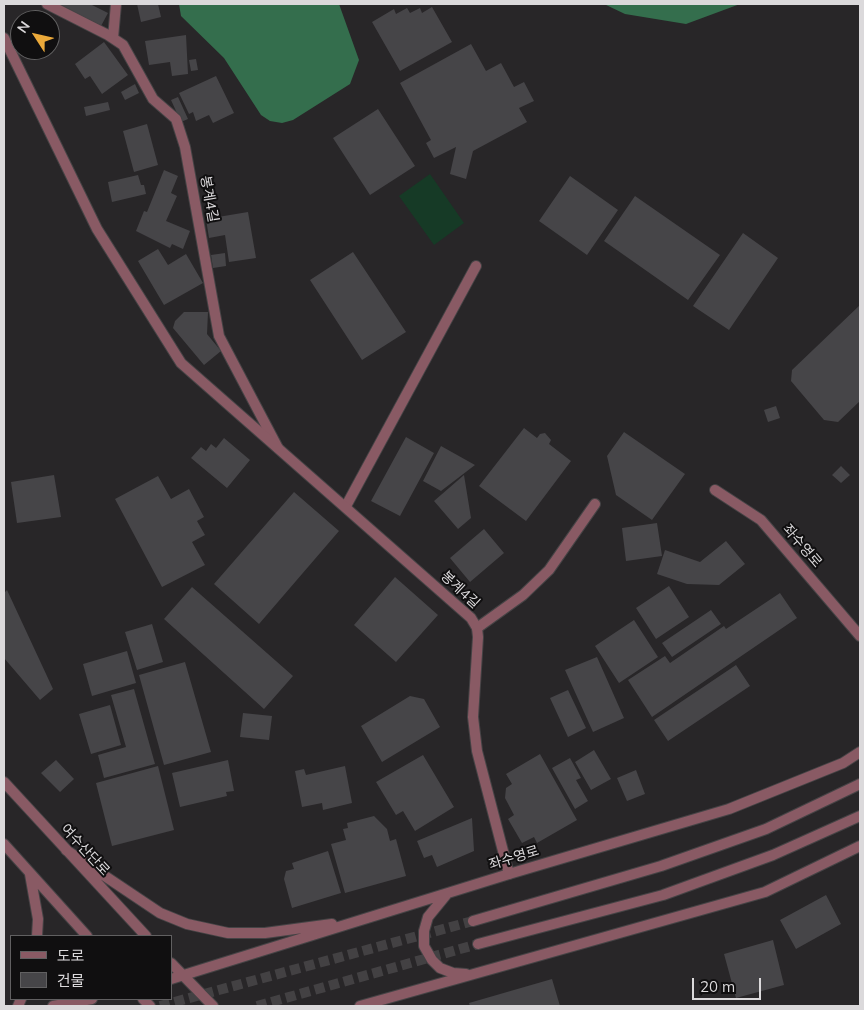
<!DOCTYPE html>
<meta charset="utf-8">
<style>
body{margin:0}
#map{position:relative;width:864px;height:1010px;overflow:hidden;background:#282628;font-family:Mulish,"Noto Sans KR",sans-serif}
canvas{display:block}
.frame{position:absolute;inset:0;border:5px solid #dbd9db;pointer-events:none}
.legend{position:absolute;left:10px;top:935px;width:162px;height:65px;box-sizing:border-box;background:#100f10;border:1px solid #616061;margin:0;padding:6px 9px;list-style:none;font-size:15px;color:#dbd9db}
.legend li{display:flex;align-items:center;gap:10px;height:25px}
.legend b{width:25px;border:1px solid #616061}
.north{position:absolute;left:10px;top:10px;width:50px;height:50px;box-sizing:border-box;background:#100f10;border:1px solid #616061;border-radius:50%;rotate:305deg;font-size:14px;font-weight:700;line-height:20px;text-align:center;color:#dbd9db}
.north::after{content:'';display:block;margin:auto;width:18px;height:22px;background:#eba93a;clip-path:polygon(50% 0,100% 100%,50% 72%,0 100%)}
.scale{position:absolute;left:692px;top:978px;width:69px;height:22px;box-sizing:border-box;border:2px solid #dbd9db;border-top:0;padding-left:6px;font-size:15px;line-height:18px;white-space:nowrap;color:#dbd9db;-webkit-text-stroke:4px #100f10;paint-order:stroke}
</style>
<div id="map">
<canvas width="864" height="1010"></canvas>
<div class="frame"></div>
<ul class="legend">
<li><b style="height:6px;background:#895a64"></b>도로</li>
<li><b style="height:14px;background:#464548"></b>건물</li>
</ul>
<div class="north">N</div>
<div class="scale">20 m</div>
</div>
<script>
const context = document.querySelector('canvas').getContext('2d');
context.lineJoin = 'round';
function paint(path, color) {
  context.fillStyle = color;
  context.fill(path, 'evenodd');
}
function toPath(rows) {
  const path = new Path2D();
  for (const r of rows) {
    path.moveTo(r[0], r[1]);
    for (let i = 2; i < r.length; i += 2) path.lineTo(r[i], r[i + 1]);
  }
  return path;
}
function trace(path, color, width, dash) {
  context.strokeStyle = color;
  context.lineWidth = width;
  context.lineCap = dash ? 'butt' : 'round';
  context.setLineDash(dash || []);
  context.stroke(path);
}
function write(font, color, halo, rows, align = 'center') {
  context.font = font + ' Mulish,"Noto Sans KR",sans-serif';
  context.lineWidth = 4;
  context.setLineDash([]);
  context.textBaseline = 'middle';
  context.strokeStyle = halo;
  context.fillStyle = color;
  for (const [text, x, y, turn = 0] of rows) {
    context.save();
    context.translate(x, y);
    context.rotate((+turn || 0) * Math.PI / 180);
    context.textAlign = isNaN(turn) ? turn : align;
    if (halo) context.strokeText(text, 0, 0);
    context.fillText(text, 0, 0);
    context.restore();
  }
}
paint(toPath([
 [430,174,464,223,434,245,399,196]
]), '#163a26');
paint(toPath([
 [179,4,339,4,359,60,350,84,293,120,282,123,270,121,261,115,224,58,181,16],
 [604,4,740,4,686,24,625,14]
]), '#346e4d');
paint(toPath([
 [59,4,90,4,108,13,101,26],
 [137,4,158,4,161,17,141,22],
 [432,7,452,42,400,71,372,22,394,9,396,14,407,8,410,13,420,8,422,13],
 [186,35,188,74,172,76,170,62,149,65,145,41],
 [104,42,128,75,102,94,90,76,85,79,75,64],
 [471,44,486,71,501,63,514,87,524,82,534,101,519,108,527,122,473,151,466,179,450,174,456,147,434,158,426,143,431,140,400,83],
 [196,59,198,70,191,71,189,60],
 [216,76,234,113,213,123,209,115,196,121,193,112,189,114,179,93],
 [135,84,139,93,125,100,121,92],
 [178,97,188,119,181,122,171,100],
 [108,102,110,110,86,116,84,107],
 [378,109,415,166,370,195,333,138],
 [147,124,158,165,134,172,123,131],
 [164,170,178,176,171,193,177,196,166,221,190,231,183,249,172,244,170,248,136,231,144,211,147,212],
 [138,175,141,185,144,185,146,194,112,202,108,182],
 [570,176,618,210,587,255,539,221],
 [635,196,720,255,688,300,604,241],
 [248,212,256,258,229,262,225,235,209,238,206,219],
 [743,233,778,258,729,330,693,306],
 [158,249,168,265,186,254,203,283,164,305,138,261],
 [353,252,406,332,362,360,310,280],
 [225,253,226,266,213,268,211,255],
 [860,305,860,401,838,422,824,420,791,381,792,370],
 [184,312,208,312,207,334,221,351,204,365,173,328,175,321],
 [776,406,780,418,768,422,764,410],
 [524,428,537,438,540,434,545,433,551,440,549,444,571,461,526,521,479,486],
 [624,432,685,474,652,520,616,495,607,456],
 [406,437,434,453,400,516,371,501],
 [224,438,250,460,227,488,191,458,201,447,206,451,211,444,216,448],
 [441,446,475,465,441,491,423,481],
 [841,466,850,475,841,483,832,475],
 [54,475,61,517,17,523,11,482],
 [464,475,471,518,458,529,434,501],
 [158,476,171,499,189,489,204,517,197,521,205,535,192,542,205,565,162,587,115,499],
 [294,492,339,531,259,624,214,584],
 [657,523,662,556,626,561,622,528],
 [484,529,504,553,470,582,450,558],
 [726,541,745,564,719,585,687,584,657,574,665,550,700,562],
 [395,577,438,615,396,662,354,625],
 [669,586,689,617,656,639,636,608],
 [192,587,293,676,264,709,164,619],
 [7,590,53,689,40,700,4,658,4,593],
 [780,593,797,618,652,717,628,680,665,656,670,663,724,626,726,629],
 [711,610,721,624,672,657,662,643],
 [634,620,658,657,619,683,595,646],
 [152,624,163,662,137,670,125,632],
 [127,651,136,683,92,696,83,664],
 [597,657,624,718,593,732,565,670],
 [185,662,211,752,164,765,139,675],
 [736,665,750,686,668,741,654,720],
 [134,689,155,764,104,778,98,755,126,747,111,695],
 [568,690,586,728,568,737,550,698],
 [410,696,424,699,440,727,382,762,361,726],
 [110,705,121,745,91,754,79,714],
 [243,713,272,716,269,740,240,737],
 [594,750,611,779,591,790,575,762],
 [540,754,577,820,537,843,534,837,522,843,508,819,514,815,505,798,506,788,512,784,506,774],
 [423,755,454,807,415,831,403,811,396,815,376,782],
 [570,758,581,778,576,780,588,801,575,809,552,768],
 [56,760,74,779,60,792,41,773],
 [228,760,234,791,226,792,227,796,180,807,172,773],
 [158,766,174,830,112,846,96,783],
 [345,766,352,803,323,810,322,803,302,807,295,771,304,769,306,775],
 [636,770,645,794,627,801,617,778],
 [374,816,387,829,390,841,396,839,406,876,345,893,331,844,346,840,343,829,348,828,347,823],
 [472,818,474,851,437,867,432,855,424,858,417,841],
 [328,851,341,893,292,908,284,879,286,871,294,869,292,863],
 [826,895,841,924,796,949,780,920],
 [773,940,784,985,736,998,724,954],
 [552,979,560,1006,470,1006,469,1003]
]), '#464548');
trace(toPath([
 [160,1006,473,921],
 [257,1006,478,944]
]), '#434143', 10, [10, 5]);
const service = toPath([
 [47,4,108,35,123,45,153,99,176,119,185,147,219,336,278,448],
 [113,38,116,4],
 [715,490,761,520,860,636],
 [346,506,476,266],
 [477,628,523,595,549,570,595,504]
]);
const minor = toPath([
 [4,38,97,229,181,363,471,618,477,628,478,637,473,717,477,751,509,874]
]);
const tertiary = toPath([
 [4,782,146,936],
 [4,844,87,936],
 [66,850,160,913,187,924,228,933,265,933,332,924],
 [30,874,38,919,37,936],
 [446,895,428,917,424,931,424,946,432,960,440,968,453,973,466,974],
 [473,921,661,866,766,829,860,784],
 [478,944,663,895,773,855,860,816],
 [171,963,213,1006],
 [171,979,509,874,729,809,843,763,860,752],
 [143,999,150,1006],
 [18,1006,21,999],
 [53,1006,92,999],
 [360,1006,765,892,860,846]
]);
trace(service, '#454345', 12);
trace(minor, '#454345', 12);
trace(tertiary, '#454345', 12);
trace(service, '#895a64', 10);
trace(minor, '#895a64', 10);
trace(tertiary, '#895a64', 10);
write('14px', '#dbd9db', '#100f10', [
 ["봉계4길",209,199,80],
 ["좌수영로",802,546,49],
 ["봉계4길",460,590,43],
 ["여수산단로",85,850,47],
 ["좌수영로",514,858,-17]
]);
</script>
